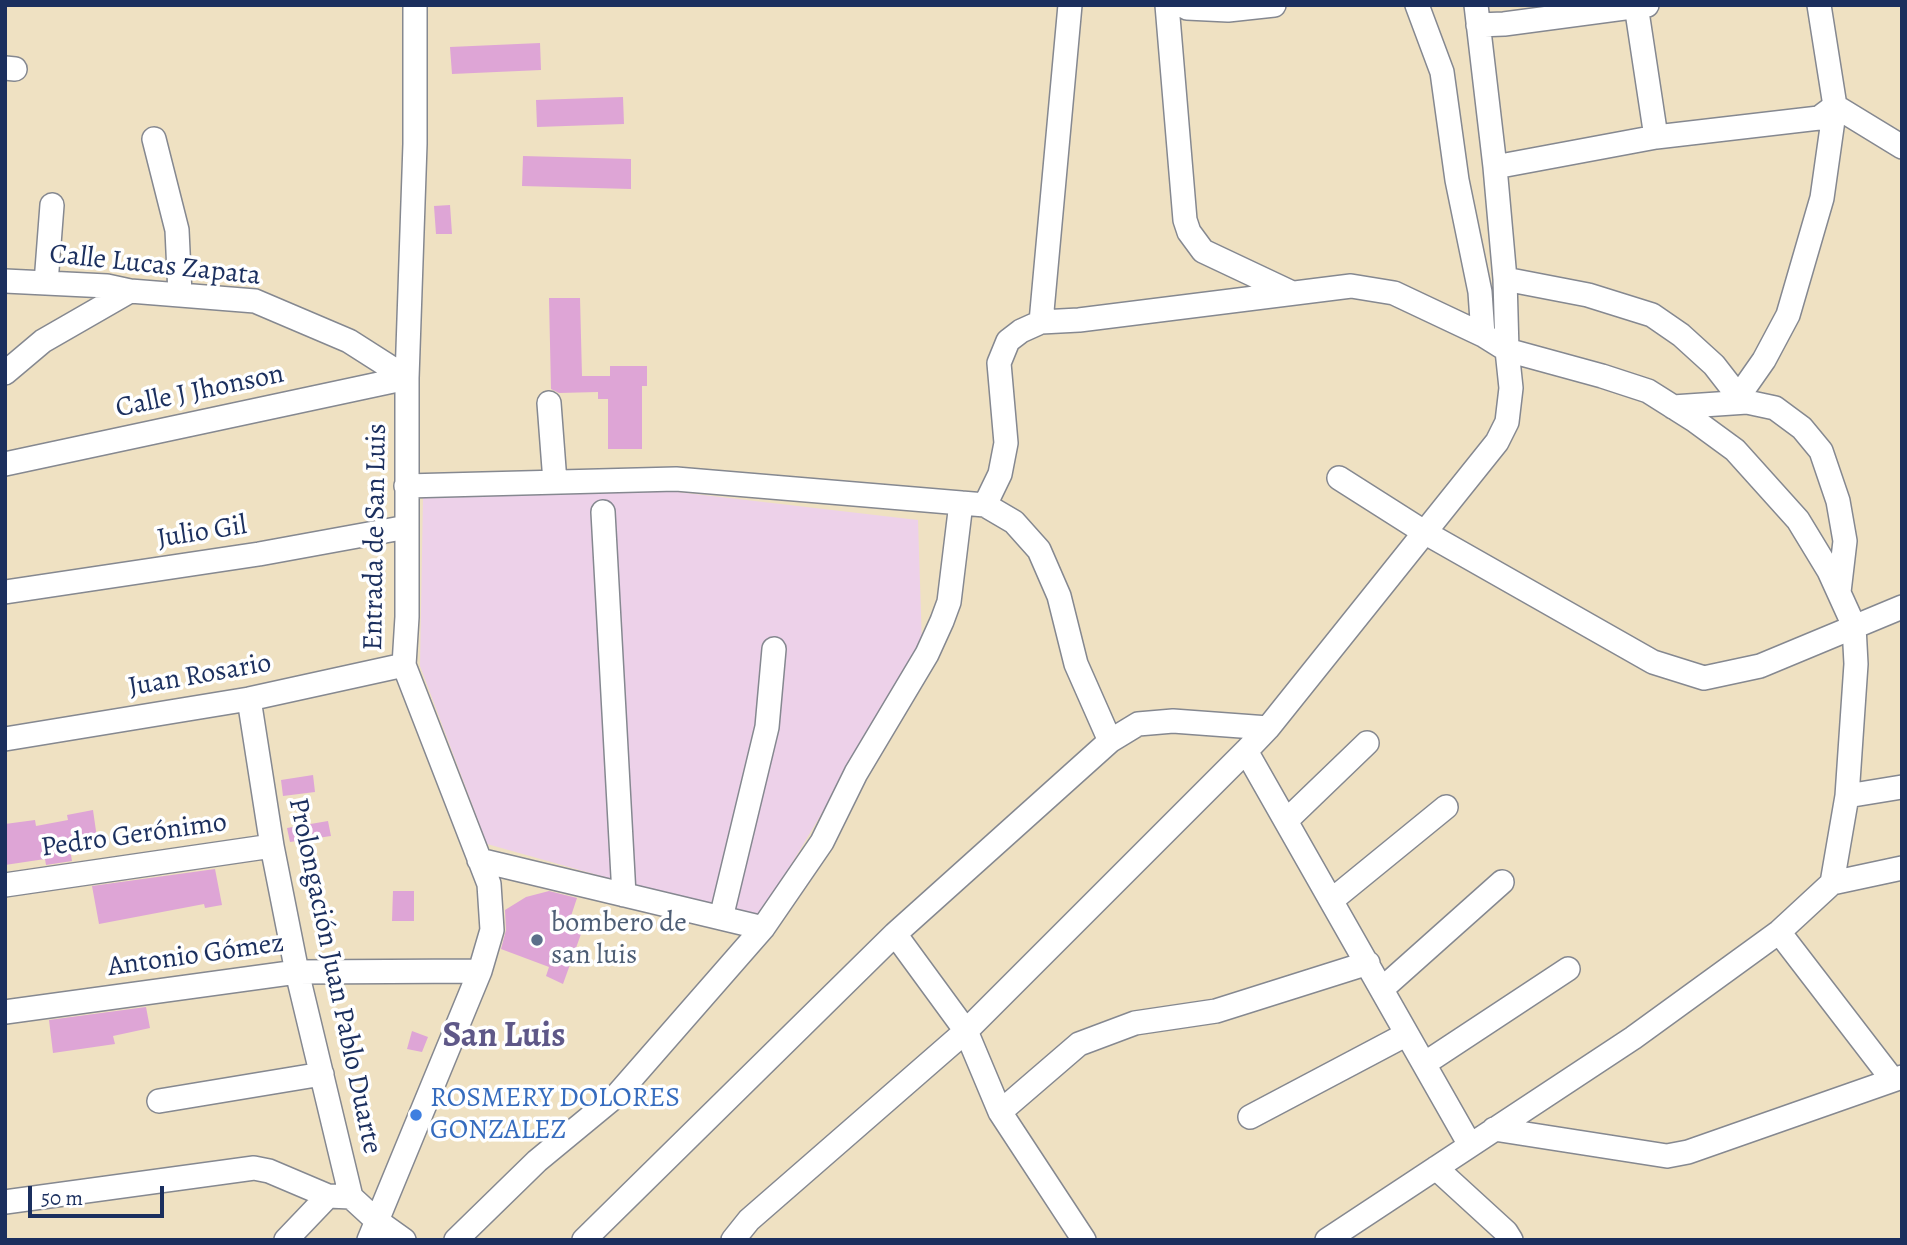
<!DOCTYPE html>
<meta charset="utf-8">
<style>
body{margin:0}
#map{position:relative;width:1907px;height:1245px;overflow:hidden;background:#efe1c2;font-family:Alegreya,serif}
canvas{display:block}
.frame{position:absolute;inset:0;border:7px solid #1b2f5e;pointer-events:none}
.scale{position:absolute;left:28px;top:1186px;width:136px;height:32px;box-sizing:border-box;border:4px solid #1b2f5e;border-top:0;padding-left:9px;font-size:21px;line-height:24px;white-space:nowrap;color:#1b2f5e;-webkit-text-stroke:5px #fff;paint-order:stroke}
</style>
<div id="map">
<canvas width="1907" height="1245"></canvas>
<div class="frame"></div>
<div class="scale">50 m</div>
</div>
<script>
const context = document.querySelector('canvas').getContext('2d');
context.lineJoin = 'round';
function paint(path, color) {
  context.fillStyle = color;
  context.fill(path, 'evenodd');
}
function toPath(rows) {
  const path = new Path2D();
  for (const r of rows) {
    path.moveTo(r[0], r[1]);
    for (let i = 2; i < r.length; i += 2) path.lineTo(r[i], r[i + 1]);
  }
  return path;
}
function trace(path, color, width, dash) {
  context.strokeStyle = color;
  context.lineWidth = width;
  context.lineCap = dash ? 'butt' : 'round';
  context.setLineDash(dash || []);
  context.stroke(path);
}
function write(font, color, halo, rows, align = 'center') {
  context.font = font + ' Alegreya,serif';
  context.lineWidth = 7;
  context.setLineDash([]);
  context.textBaseline = 'middle';
  context.strokeStyle = halo;
  context.fillStyle = color;
  for (const [text, x, y, turn = 0] of rows) {
    context.save();
    context.translate(x, y);
    context.rotate((+turn || 0) * Math.PI / 180);
    context.textAlign = isNaN(turn) ? turn : align;
    if (halo) context.strokeText(text, 0, 0);
    context.fillText(text, 0, 0);
    context.restore();
  }
}
paint(toPath([
 [669,491,918,520,922,646,758,920,487,844,420,666,423,496]
]), '#edd1e9');
paint(toPath([
 [540,43,541,70,452,74,450,47],
 [623,97,624,124,537,127,536,100],
 [523,156,631,159,631,189,522,186],
 [450,205,452,234,436,234,434,206],
 [549,298,580,298,582,376,610,376,610,366,647,366,647,386,642,386,642,449,608,449,608,399,598,399,598,392,559,393,551,389],
 [313,775,315,792,283,796,281,780],
 [93,810,98,845,70,849,72,861,46,865,45,859,5,865,5,824,35,820,36,826,68,820,67,815],
 [328,821,331,836,290,842,287,828],
 [215,869,222,905,205,908,204,904,99,924,92,886],
 [393,891,414,891,414,921,392,921],
 [549,891,577,898,567,928,581,934,563,984,546,976,549,967,501,949,506,930,505,910,526,897],
 [146,1007,150,1028,113,1036,115,1044,53,1053,49,1020],
 [412,1031,428,1037,422,1052,407,1049]
]), '#dea5d6');
const minor = toPath([
 [1167,5,1185,220,1189,232,1203,251,1292,293],
 [1182,5,1187,8,1228,10,1274,5],
 [1636,5,1656,137],
 [1478,25,1504,24,1647,5],
 [5,68,15,69],
 [154,139,177,230,180,294],
 [1495,167,1656,137,1819,118,1835,106,1902,147],
 [1505,279,1588,295,1652,315,1681,335,1714,365,1735,392,1743,390,1764,360,1788,315,1822,198,1835,106,1819,5],
 [5,281,107,286,130,291,255,301,349,341,407,378],
 [46,283,52,205],
 [1041,322,1070,5],
 [5,373,43,341,130,291],
 [549,403,555,482],
 [1673,407,1747,402,1775,408,1802,428,1821,451,1838,501,1845,541,1839,592],
 [5,464,407,378],
 [1339,478,1424,532,1653,662,1704,678,1760,666,1902,607],
 [406,486,676,479,985,505,1014,522,1039,550,1059,596,1076,664,1110,741],
 [985,505,1000,474,1006,443,999,363,1008,341,1021,331,1041,322,1079,320,1351,286,1394,293,1483,335],
 [603,512,624,895],
 [5,592,259,554,407,527],
 [249,699,272,846,297,972,351,1197,376,1220,404,1240],
 [5,739,249,699,404,665],
 [1246,751,1470,1145],
 [1847,796,1902,787],
 [1287,820,1367,743],
 [479,860,763,928],
 [1832,883,1902,868],
 [5,885,272,846],
 [1332,900,1446,807],
 [721,918,767,727,774,649],
 [1779,932,1892,1079],
 [895,934,966,1031,1000,1112,1084,1240],
 [1382,989,1502,882],
 [5,1012,297,972,480,971],
 [1424,1064,1568,969],
 [159,1101,322,1074],
 [1000,1112,1079,1044,1135,1023,1216,1011,1368,963],
 [1250,1117,1407,1034],
 [1494,1129,1667,1156,1688,1152,1902,1077],
 [1436,1168,1506,1232,1511,1240],
 [5,1202,254,1168,269,1171,328,1196,351,1197],
 [286,1240,328,1196],
 [369,1240,480,971,492,930,489,884,404,665,407,617,407,378,415,144,415,5],
 [456,1240,537,1161,617,1095,763,928,822,842,856,773,927,654,942,621,949,602,961,503],
 [584,1240,895,934,1110,741,1138,724,1173,721,1268,728],
 [733,1240,749,1220,966,1031,1246,751,1268,728,1497,442,1507,422,1511,388,1507,350,1505,279,1495,167,1476,5],
 [1327,1240,1633,1038,1779,932,1832,883,1847,796,1856,664,1854,626,1829,571,1798,520,1735,450,1694,420,1648,391,1602,376,1507,350,1483,335,1480,292,1457,180,1442,72,1417,5]
]);
trace(minor, '#858890', 26);
trace(minor, '#fff', 23);
for (const [x, y, r, color] of [
 [537,940,7,"#5c6f8a"],
 [416,1115,7,"#3f7fe0"]
]) {
  const dot = new Path2D();
  dot.arc(x, y, r, 0, 2 * Math.PI);
  context.fillStyle = color;
  context.fill(dot);
  trace(dot, '#fff', 2.5);
}
write('28px', '#1b2f5e', '#fff', [
 ["Calle Lucas Zapata",155,266,6],
 ["Calle J Jhonson",200,392,-12],
 ["Julio Gil",202,533,-9],
 ["Entrada de San Luis",376,537,-89],
 ["Juan Rosario",200,676,-10],
 ["Pedro Gerónimo",134,836,-8],
 ["Antonio Gómez",196,956,-8],
 ["Prolongación Juan Pablo Duarte",334,976,78]
]);
write('28px', '#4e5e75', '#fff', [
 ["bombero de",551,924],
 ["san luis",551,956]
], 'left');
write('28px', '#366cbe', '#fff', [
 ["ROSMERY DOLORES",430,1099],
 ["GONZALEZ",430,1131]
], 'left');
write('bold 35px', '#5f5888', '#fff', [
 ["San Luis",504,1037]
]);
</script>
